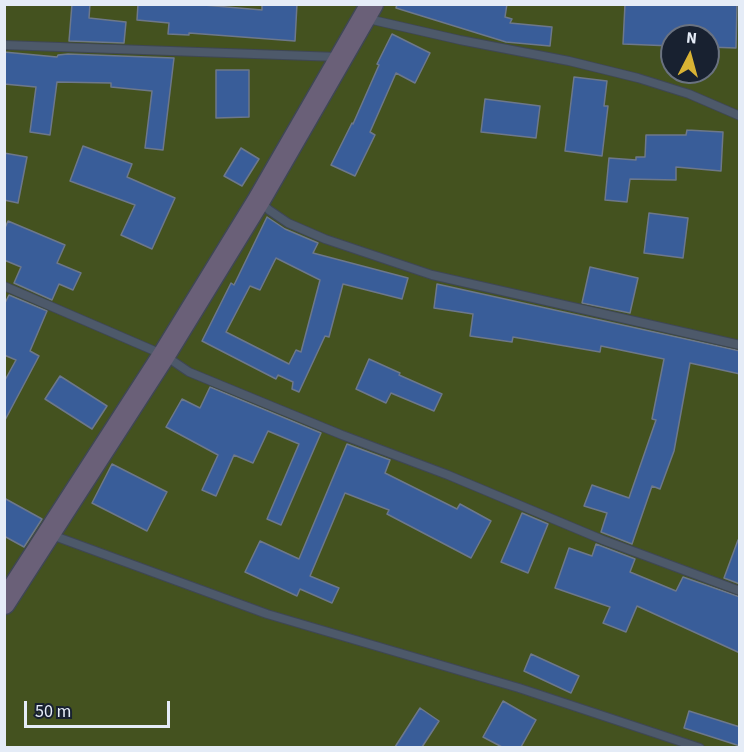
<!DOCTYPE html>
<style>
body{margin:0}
#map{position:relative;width:744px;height:752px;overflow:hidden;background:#212b3b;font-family:"Source Sans 3",sans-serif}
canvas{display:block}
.frame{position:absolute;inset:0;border:6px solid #e5ecf7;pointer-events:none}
.north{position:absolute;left:660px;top:24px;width:60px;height:60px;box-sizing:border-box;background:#182130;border:2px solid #6a7280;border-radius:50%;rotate:6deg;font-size:16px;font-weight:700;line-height:24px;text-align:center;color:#e5ecf7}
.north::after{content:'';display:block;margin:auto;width:21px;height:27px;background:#d9b334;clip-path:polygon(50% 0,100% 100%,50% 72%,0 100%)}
.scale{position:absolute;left:24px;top:701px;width:146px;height:27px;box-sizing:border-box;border:3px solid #e5ecf7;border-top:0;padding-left:8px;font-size:18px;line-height:21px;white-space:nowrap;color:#e5ecf7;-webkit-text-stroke:4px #182130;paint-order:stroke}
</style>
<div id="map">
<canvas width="744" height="752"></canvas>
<div class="frame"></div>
<div class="north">N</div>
<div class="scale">50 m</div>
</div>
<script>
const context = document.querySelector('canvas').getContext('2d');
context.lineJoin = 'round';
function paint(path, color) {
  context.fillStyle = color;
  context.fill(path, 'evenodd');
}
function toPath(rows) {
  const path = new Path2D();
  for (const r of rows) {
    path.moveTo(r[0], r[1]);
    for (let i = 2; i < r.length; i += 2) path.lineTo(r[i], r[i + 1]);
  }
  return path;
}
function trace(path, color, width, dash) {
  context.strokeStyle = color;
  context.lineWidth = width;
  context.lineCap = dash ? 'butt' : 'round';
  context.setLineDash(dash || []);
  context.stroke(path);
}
paint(toPath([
 [4,5,739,5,739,747,5,747],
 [672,36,708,36,708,72,672,72]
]), '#44521f');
const building = toPath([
 [72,4,90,4,89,18,126,22,124,43,69,41,72,4],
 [138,4,192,4,262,10,262,4,297,4,295,41,189,33,189,35,168,34,169,23,137,20,138,4],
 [397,4,507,4,505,17,512,19,510,23,552,27,550,46,506,42,396,8,397,4],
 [625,4,737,4,736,48,708,47,708,36,672,36,672,46,623,44,625,4],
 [392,34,430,53,415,83,396,73,370,132,375,135,355,176,331,165,352,123,353,124,379,65,377,64,392,34],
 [4,52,57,57,58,55,68,54,174,58,163,150,145,148,152,91,111,87,111,83,57,82,50,135,30,132,36,87,4,84,4,52],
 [216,70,249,70,249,117,216,118,216,70],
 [574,77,607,81,604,106,608,106,602,156,565,151,574,77],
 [485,99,540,106,536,138,481,132,485,99],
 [687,130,723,132,721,171,676,167,676,180,630,179,627,202,605,200,609,158,636,160,636,157,645,157,646,135,686,135,687,130],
 [83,146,132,164,127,177,175,198,152,249,121,235,135,205,70,181,83,146],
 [241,148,259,159,242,186,224,176,241,148],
 [4,153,27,157,18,203,4,200,4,153],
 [649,213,688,218,683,258,644,253,649,213],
 [267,217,285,229,318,243,313,253,408,278,402,299,343,284,329,337,325,336,299,392,292,389,293,382,278,375,276,379,202,341,231,283,234,285,267,217],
 [276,258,320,280,301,352,296,350,289,364,226,332,250,286,260,290,276,258],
 [8,221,65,245,57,263,81,273,73,290,59,284,52,300,14,283,21,267,4,260,4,230,8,221],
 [590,267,638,278,630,313,582,303,590,267],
 [437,284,740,351,740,374,690,363,674,451,660,489,652,486,632,544,601,532,607,513,584,506,592,485,629,498,656,420,652,419,664,359,601,346,600,352,513,337,512,342,470,336,473,314,434,308,437,284],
 [9,295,47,311,30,351,39,356,4,422,4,382,16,360,4,355,4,305,9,295],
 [369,359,400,373,399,375,442,394,434,411,391,393,386,403,356,389,369,359],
 [60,376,107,406,92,429,45,399,60,376],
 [210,387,321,433,281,525,267,519,299,444,268,431,253,463,234,455,216,496,202,490,218,455,166,427,182,399,200,408,210,387],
 [347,444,390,460,385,473,457,509,460,504,491,521,471,558,387,514,389,510,345,493,310,576,339,588,332,603,300,589,297,596,245,572,260,541,299,559,347,444],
 [112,464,167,492,147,531,92,503,112,464],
 [4,498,42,519,24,547,4,536,4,498],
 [522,513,548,524,528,573,501,562,522,513],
 [738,540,740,540,740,584,724,578,738,540],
 [596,544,635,559,630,572,676,591,683,577,740,597,740,653,637,606,626,632,603,623,610,607,555,588,569,548,592,556,596,544],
 [531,654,579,676,571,693,524,671,531,654],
 [503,701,536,720,521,747,502,747,483,737,503,701],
 [420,708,439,721,422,747,395,747,420,708],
 [689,711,740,727,740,746,684,728,689,711]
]);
paint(building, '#395d99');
trace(building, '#6d788b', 1.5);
const lane = toPath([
 [364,18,460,40,569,61,638,78,689,94,740,116],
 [4,45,338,57],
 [259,200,269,210,288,223,325,239,432,275,740,345],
 [4,286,164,355,189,372,342,435,448,475,603,540,740,591],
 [49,534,267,614,519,688,700,748]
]);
const secondary = toPath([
 [4,603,164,355,259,200,372,4]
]);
trace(lane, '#3f4754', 10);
trace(secondary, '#3f4754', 25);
trace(lane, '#4d596a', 8);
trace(secondary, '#6a6078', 22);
</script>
